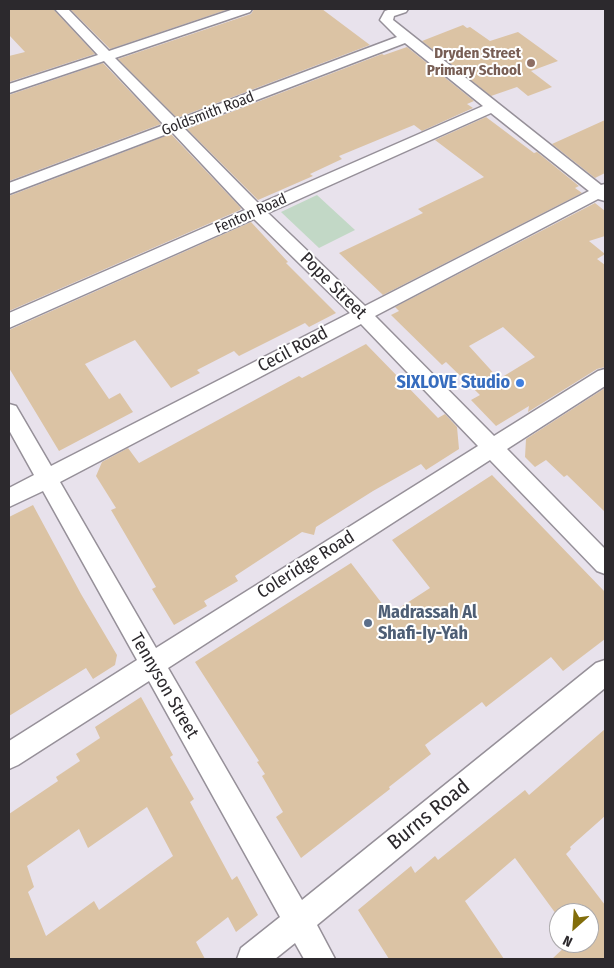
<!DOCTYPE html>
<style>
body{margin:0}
#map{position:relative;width:614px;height:968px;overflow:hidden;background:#e8e2ec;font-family:"Fira Sans Condensed",sans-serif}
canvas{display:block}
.frame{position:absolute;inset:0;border:10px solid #2c292d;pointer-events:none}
.north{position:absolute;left:549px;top:903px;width:50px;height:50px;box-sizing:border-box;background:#fff;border:1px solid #aba9ab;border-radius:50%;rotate:206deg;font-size:14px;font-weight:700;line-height:20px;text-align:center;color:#2c292d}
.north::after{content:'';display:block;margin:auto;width:18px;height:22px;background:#826d0a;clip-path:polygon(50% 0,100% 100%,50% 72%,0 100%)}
</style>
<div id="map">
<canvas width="614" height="968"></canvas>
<div class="frame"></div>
<div class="north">N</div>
</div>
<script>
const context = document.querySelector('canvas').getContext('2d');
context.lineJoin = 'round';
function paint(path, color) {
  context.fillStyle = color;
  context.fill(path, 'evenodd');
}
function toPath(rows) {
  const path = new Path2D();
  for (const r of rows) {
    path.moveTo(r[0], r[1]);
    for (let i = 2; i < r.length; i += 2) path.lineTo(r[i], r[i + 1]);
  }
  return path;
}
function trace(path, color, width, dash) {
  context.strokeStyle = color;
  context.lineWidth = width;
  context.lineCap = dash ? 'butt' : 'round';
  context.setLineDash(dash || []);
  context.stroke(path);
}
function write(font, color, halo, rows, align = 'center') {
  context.font = font + ' "Fira Sans Condensed",sans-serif';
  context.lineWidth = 4;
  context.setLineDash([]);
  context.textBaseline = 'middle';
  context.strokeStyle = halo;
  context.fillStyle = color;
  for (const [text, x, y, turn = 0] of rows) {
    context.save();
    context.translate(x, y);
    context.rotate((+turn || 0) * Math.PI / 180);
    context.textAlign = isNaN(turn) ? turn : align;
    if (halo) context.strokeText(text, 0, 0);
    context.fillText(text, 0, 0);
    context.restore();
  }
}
paint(toPath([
 [317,195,355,230,319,248,281,212]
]), '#c2d8c6');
paint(toPath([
 [9,9,53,9,95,54,9,82,9,56,25,52,9,35],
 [70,9,229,9,110,49],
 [254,9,322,9,370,45,177,118,118,59,251,14],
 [463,25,467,28,470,27,490,41,518,32,558,61,531,71,552,87,528,96,517,87,491,96,422,41],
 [407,47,474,101,467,104,473,108,422,131,414,125,339,156,342,159,310,174,313,176,258,200,187,129,382,54,384,55],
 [103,63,161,124,9,181,9,95],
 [486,117,534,153,537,152,579,186,575,188,582,193,383,295,339,253,423,213,418,209,484,177,435,140],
 [605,120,605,173,595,178,552,144],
 [171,134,241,208,240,210,9,311,9,196],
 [595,203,605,211,605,236,589,241,605,254,597,259,605,265,605,367,597,369,528,412,529,406,496,426,471,400,480,395,446,362,442,365,391,315,399,311,395,307],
 [503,327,535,357,499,379,469,346],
 [251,222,288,262,286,263,336,313,309,327,305,323,239,356,234,351,197,370,200,373,171,388,135,340,85,364,109,399,120,393,133,412,59,451,9,368,9,330],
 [366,344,438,418,445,414,457,427,459,449,426,470,421,464,373,491,316,527,314,535,302,532,235,576,238,581,204,601,207,606,174,625,152,589,156,587,111,510,116,508,96,476,102,462,128,448,139,463,299,376,302,378],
 [605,388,605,512,567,475,564,477,546,460,535,467,525,457,526,439],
 [492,475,605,592,605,639,563,671,551,657,486,707,482,702,425,745,431,754,389,787,390,789,301,858,276,817,283,812,262,776,265,774,257,762,259,761,195,662,351,563,390,614,430,588,392,540],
 [33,505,81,594,117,655,115,665,93,679,86,668,9,716,9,517],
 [141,697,173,755,170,757,194,799,190,802,205,830,232,880,237,876,258,915,236,932,228,917,196,942,205,959,9,959,9,814,58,781,56,777,80,761,76,754,100,738,95,727],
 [147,807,173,856,99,910,94,901,46,936,28,892,34,887,27,866,79,829,88,848],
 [605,729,605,816,570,847,571,849,566,854,605,905,605,959,552,959,569,943,589,943,589,913,559,913,559,918,515,858,465,901,504,959,389,959,358,910,411,866,415,873,435,856,438,860,525,790,529,795]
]), '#dbc3a4');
const street = toPath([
 [55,9,68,9,109,51,234,9,252,9,250,12,115,58,177,120,397,37,380,20,385,11,391,9,408,9,406,12,394,16,393,20,601,185,605,184,605,201,598,199,375,316,494,436,598,371,605,369,605,386,507,449,605,549,605,574,597,571,490,460,168,668,302,900,596,663,605,660,605,688,317,925,335,959,304,959,295,943,275,959,237,959,241,948,280,917,149,681,18,765,9,769,9,741,137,660,43,491,9,507,9,488,34,475,9,430,9,404,16,406,51,466,350,313,254,219,9,328,9,313,245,210,172,132,9,194,9,183,164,125,104,61,9,93,9,84,98,55,55,9],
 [405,43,483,106,259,204,184,128,405,43],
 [491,113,589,191,365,306,268,213,491,113],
 [361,324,478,446,156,648,60,482,361,324]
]);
trace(street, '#969099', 3);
paint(street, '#fff');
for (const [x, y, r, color] of [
 [531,63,5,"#8d6e63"],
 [520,383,5,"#3f7fe0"],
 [368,623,5,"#5c6f8a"]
]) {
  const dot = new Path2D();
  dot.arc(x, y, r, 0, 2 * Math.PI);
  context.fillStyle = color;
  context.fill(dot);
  trace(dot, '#fff', 2);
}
write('bold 15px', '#785e54', '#fff', [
 ["Dryden Street",521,54],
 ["Primary School",521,71]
], 'right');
write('15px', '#2c292d', '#fff', [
 ["Goldsmith Road",208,114,-21],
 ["Fenton Road",251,214,-24]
]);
write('18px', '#2c292d', '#fff', [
 ["Pope Street",333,286,45],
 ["Cecil Road",293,350,-28],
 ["Coleridge Road",306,565,-32],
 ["Tennyson Street",164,686,60]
]);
write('bold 18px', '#366cbe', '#fff', [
 ["SIXLOVE Studio",510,383]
], 'right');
write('bold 18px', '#4e5e75', '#fff', [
 ["Madrassah Al",378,613],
 ["Shafi-Iy-Yah",378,634]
], 'left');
write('21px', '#2c292d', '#fff', [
 ["Burns Road",429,815,-39]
]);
</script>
